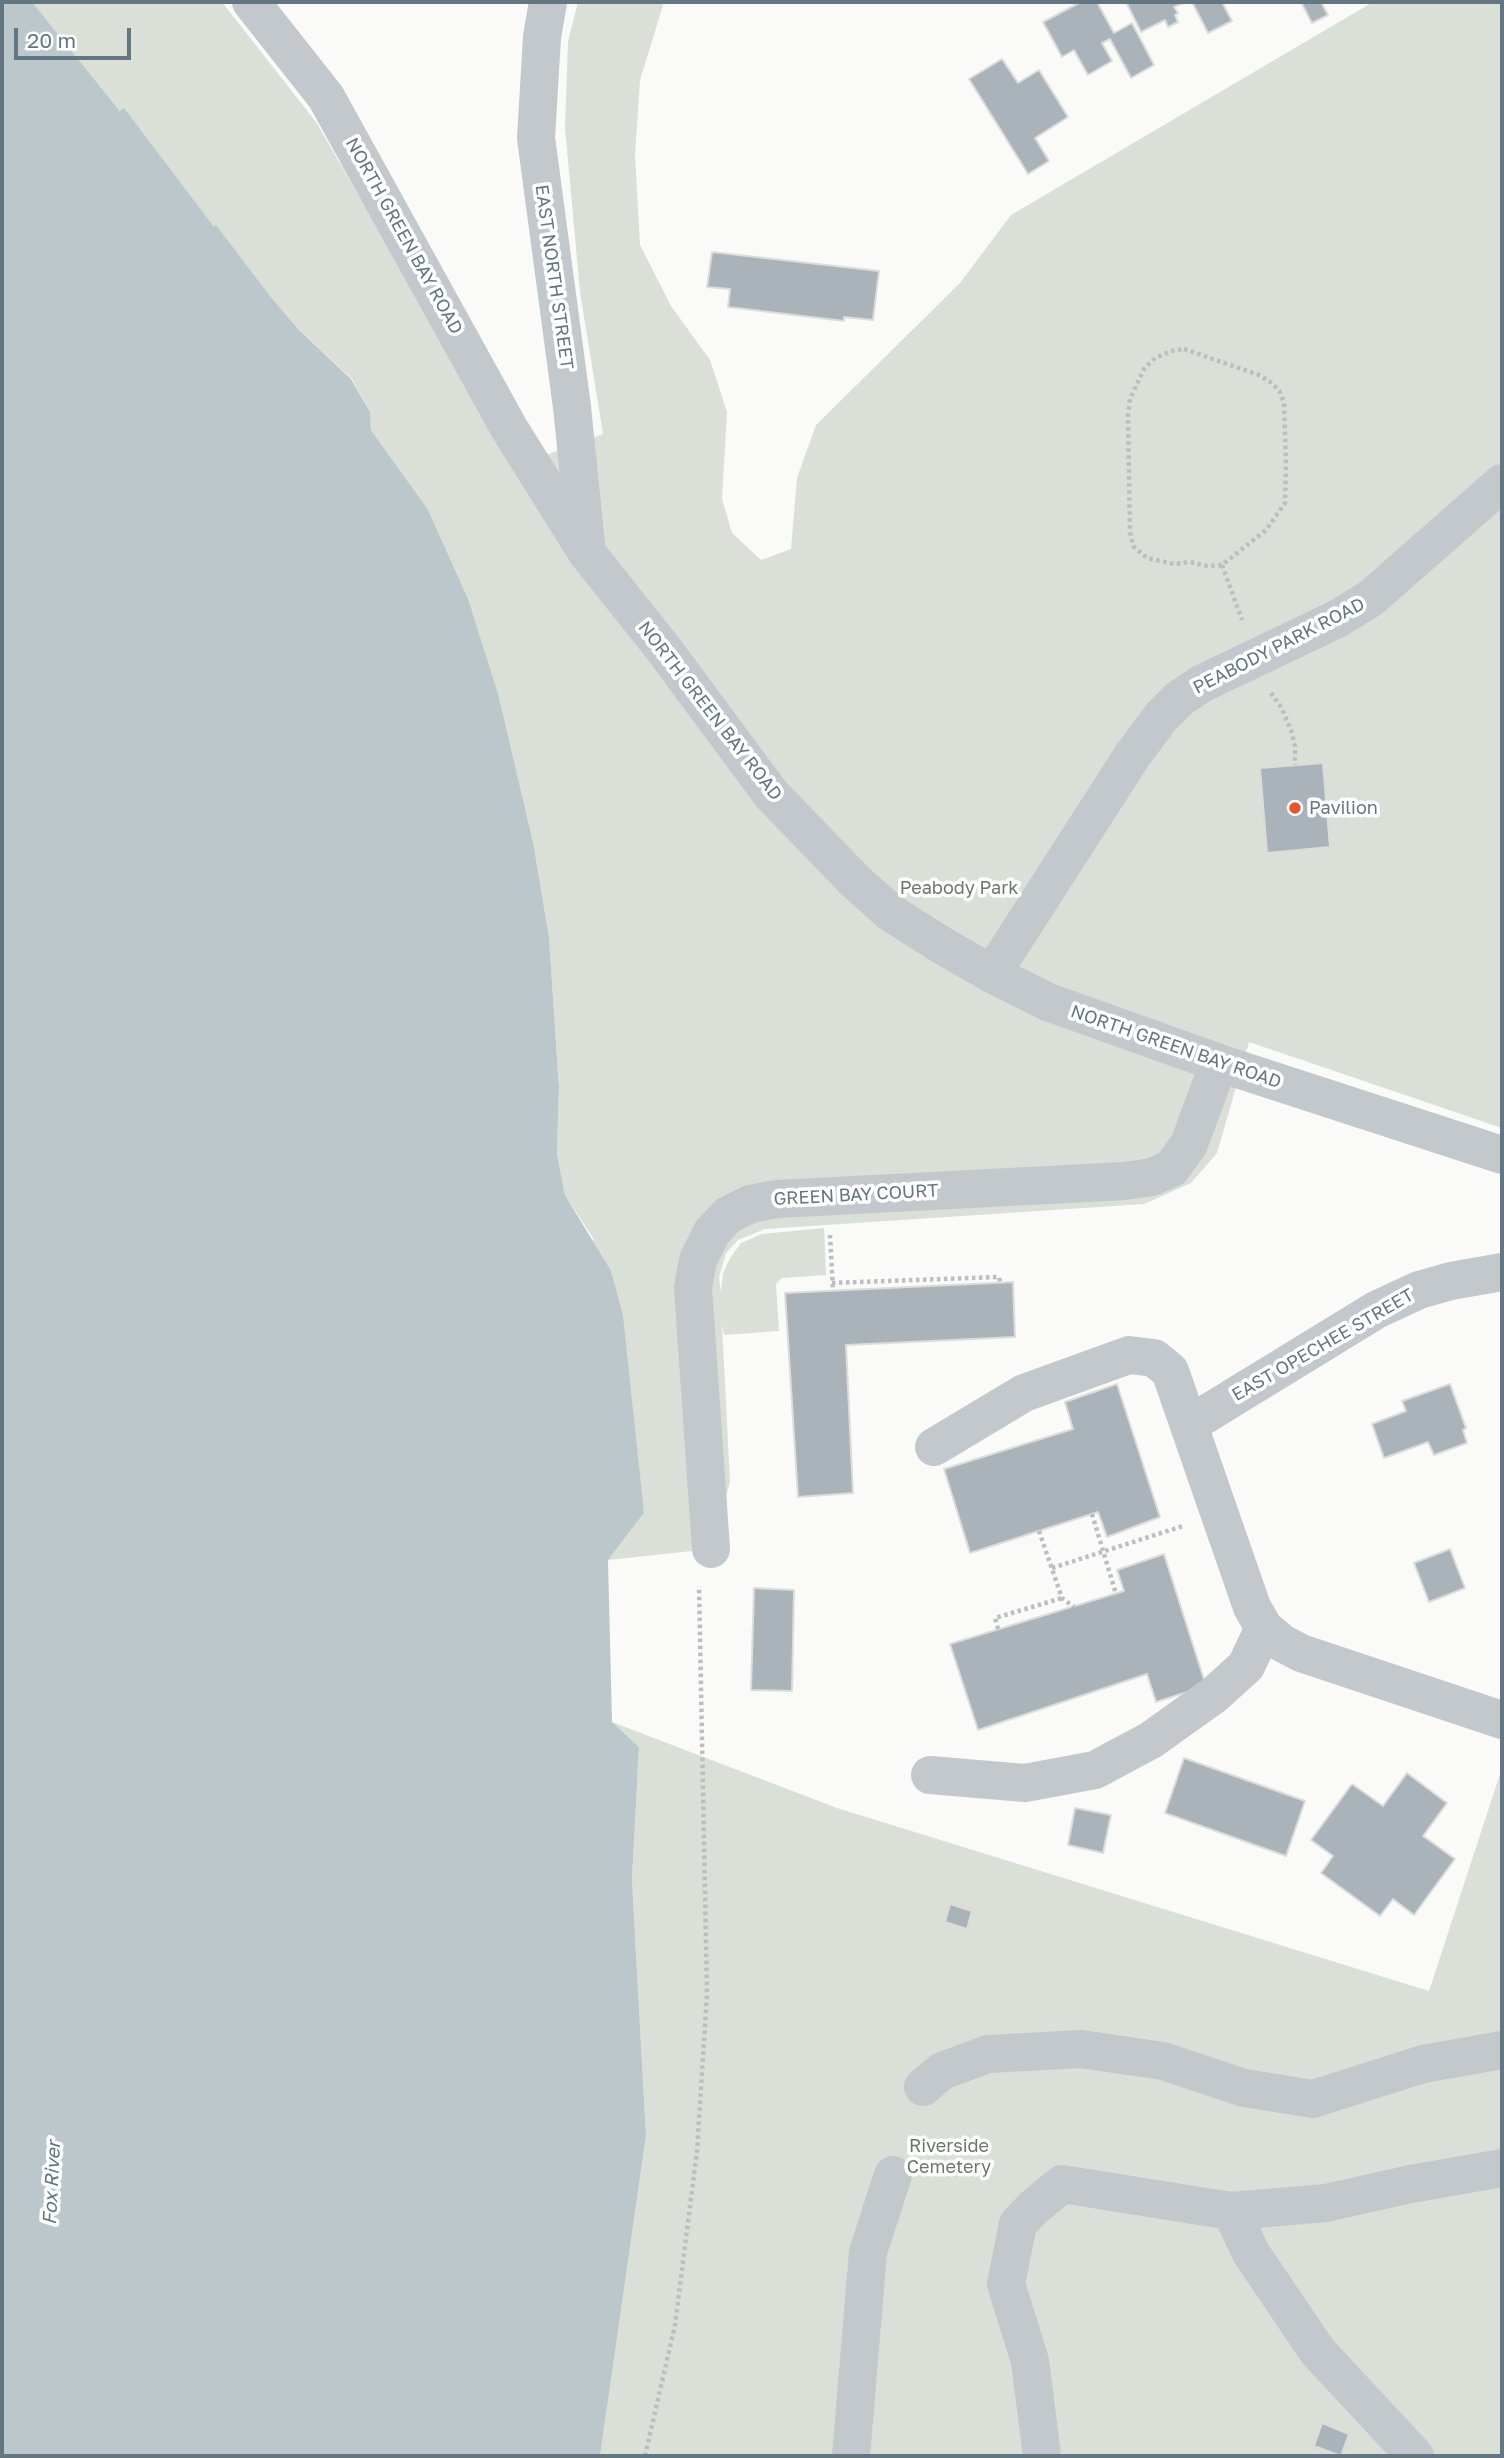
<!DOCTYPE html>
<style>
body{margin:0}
#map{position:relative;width:1504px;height:2458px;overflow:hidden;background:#fafaf8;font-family:"Golos Text",sans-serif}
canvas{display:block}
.frame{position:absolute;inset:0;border:4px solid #657683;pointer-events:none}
.scale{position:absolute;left:14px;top:28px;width:117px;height:32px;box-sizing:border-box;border:4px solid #657683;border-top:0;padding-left:9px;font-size:21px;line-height:24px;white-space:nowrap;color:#657683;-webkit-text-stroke:5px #fff;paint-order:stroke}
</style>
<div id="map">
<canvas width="1504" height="2458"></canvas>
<div class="frame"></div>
<div class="scale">20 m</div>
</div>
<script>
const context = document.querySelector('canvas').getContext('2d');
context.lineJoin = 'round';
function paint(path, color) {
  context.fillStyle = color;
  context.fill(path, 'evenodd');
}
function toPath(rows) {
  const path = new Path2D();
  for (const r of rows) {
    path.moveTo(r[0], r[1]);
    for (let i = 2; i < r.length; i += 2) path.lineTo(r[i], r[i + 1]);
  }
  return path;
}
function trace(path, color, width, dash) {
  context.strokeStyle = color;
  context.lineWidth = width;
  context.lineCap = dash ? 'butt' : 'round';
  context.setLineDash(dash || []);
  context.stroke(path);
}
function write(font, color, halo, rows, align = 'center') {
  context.font = font + ' "Golos Text",sans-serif';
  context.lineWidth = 7;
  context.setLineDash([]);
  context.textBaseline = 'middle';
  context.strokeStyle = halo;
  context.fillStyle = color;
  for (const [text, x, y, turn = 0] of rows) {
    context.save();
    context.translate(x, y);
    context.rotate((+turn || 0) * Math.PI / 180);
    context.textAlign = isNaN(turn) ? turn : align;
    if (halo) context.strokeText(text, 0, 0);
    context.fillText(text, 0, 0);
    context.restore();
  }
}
paint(toPath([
 [32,2,222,2,316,122,516,466,603,434,580,292,565,127,568,42,578,2,664,2,640,80,635,156,640,245,671,306,710,360,727,412,722,499,732,533,761,560,791,549,797,478,816,425,960,283,1011,215,1373,2,1502,2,1502,1128,1249,1042,1217,1153,1191,1183,1144,1204,765,1229,738,1240,726,1253,719,1277,721,1293,723,1273,730,1258,741,1243,762,1234,824,1228,826,1275,782,1278,776,1284,779,1331,724,1335,722,1324,730,1482,711,1549,608,1560,644,1513,593,1238,565,1195,557,1154,559,1088,549,937,533,842,499,697,427,508,371,430,370,412,352,379,298,329,270,296,216,226,214,228,124,109,121,112],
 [612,1722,837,1808,1429,1991,1502,1768,1502,2456,600,2456,646,2136,632,1880,639,1747]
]), '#dadfd7');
paint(toPath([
 [2,2,32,2,120,111,124,108,214,227,216,225,270,296,298,329,351,379,370,412,371,430,427,508,468,599,499,697,533,842,549,937,559,1088,557,1154,565,1195,611,1271,623,1316,644,1513,608,1560,612,1722,639,1747,632,1880,646,2136,600,2456,2,2456]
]), '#bbc7cb');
const building = toPath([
 [1081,2,1097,2,1114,33,1132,23,1154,65,1131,78,1110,39,1102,43,1112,61,1088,75,1074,50,1062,57,1043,22,1081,2],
 [1126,2,1186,2,1174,7,1178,13,1175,15,1178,22,1168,27,1165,20,1141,32,1126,2],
 [1192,2,1222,2,1232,21,1208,33,1192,2],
 [1301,2,1321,2,1328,15,1312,23,1301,2],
 [1002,59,1018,83,1039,70,1068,117,1035,138,1049,161,1028,174,969,79,1002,59],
 [712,252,879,271,873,320,844,317,844,321,728,307,730,289,707,287,712,252],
 [1323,763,1330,847,1267,853,1260,768,1323,763],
 [1013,1282,1015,1337,846,1345,853,1493,798,1497,785,1293,1013,1282],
 [1117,1384,1160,1517,1107,1537,1098,1512,970,1553,944,1469,1073,1429,1065,1402,1117,1384],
 [1450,1384,1466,1428,1463,1430,1467,1443,1434,1455,1428,1442,1384,1458,1372,1424,1406,1411,1402,1401,1450,1384],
 [1450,1549,1465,1588,1429,1602,1414,1563,1450,1549],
 [1164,1554,1206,1686,1156,1702,1147,1674,978,1730,950,1644,1124,1591,1117,1570,1164,1554],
 [754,1588,794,1590,792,1691,751,1690,754,1588],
 [1184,1758,1305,1801,1286,1856,1165,1813,1184,1758],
 [1407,1773,1447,1803,1423,1836,1455,1859,1414,1915,1393,1899,1380,1916,1321,1873,1333,1856,1311,1840,1352,1784,1383,1806,1407,1773],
 [1075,1808,1111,1815,1103,1853,1068,1845,1075,1808],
 [950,1904,972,1911,967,1929,945,1922,950,1904],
 [1322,2423,1349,2434,1341,2456,1314,2446,1322,2423]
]);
paint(building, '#aab3b9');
trace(building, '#dcdcda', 2);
trace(toPath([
 [1184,349,1259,375,1272,383,1280,392,1284,403,1286,464,1285,503,1266,530,1222,565,1207,566,1190,562,1174,564,1147,558,1133,546,1130,532,1128,416,1130,399,1144,369,1155,358,1171,351,1184,349],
 [1222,565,1242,620],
 [1271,693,1281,707,1291,730,1295,746,1295,765],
 [830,1235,833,1290],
 [832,1283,999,1277,1000,1282],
 [1092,1514,1116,1594],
 [1039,1531,1062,1598,1074,1607],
 [1052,1568,1183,1526],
 [998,1629,995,1618,1062,1598],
 [645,2456,675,2325,697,2151,707,1994,699,1586]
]), '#bbbfc2', 4.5, [3.5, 3.5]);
trace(toPath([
 [251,2,326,97,509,428,587,553,662,647,771,794,855,881,891,913,943,946,992,974,1048,1002,1219,1063,1502,1155],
 [548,2,542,37,536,138,572,407,586,545],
 [992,974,1132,756,1161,717,1179,699,1201,684,1337,619,1371,598,1502,483],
 [1190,1424,1376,1310,1419,1290,1451,1281,1502,1272],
 [934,1447,1024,1393,1129,1355,1154,1358,1170,1371,1252,1607,1264,1628,1282,1643,1301,1653,1502,1720],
 [711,1549,693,1288,698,1260,712,1232,728,1215,750,1204,777,1199,1125,1181,1152,1177,1172,1168,1189,1144,1219,1063],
 [930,1775,1025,1783,1095,1770,1151,1740,1214,1695,1246,1666,1264,1628],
 [923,2087,942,2071,988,2054,1081,2049,1163,2061,1244,2088,1313,2099,1423,2064,1502,2050],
 [1231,2211,1251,2253,1318,2352,1415,2456],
 [851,2456,868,2252,893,2175],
 [1042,2456,1030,2361,1006,2284,1018,2224,1033,2208,1062,2184,1231,2211,1326,2203,1411,2184,1502,2168]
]), '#c3c8cc', 38);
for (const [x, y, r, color] of [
 [1295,808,7,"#e4572e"]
]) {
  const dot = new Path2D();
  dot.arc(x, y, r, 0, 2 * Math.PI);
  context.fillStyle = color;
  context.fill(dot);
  trace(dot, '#fff', 2.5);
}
write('18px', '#657683', '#fff', [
 ["NORTH GREEN BAY ROAD",404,236,61],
 ["EAST NORTH STREET",554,277,82],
 ["PEABODY PARK ROAD",1279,646,-27],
 ["NORTH GREEN BAY ROAD",710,711,52],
 ["NORTH GREEN BAY ROAD",1176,1047,19],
 ["GREEN BAY COURT",856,1195,-3],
 ["EAST OPECHEE STREET",1323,1345,-30]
]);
write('18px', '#657683', '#fff', [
 ["Pavilion",1309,808]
], 'left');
write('18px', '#687a64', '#fff', [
 ["Peabody Park",959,888],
 ["Riverside",949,2146],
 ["Cemetery",949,2167]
]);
write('italic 19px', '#60757c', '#fff', [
 ["Fox River",52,2183,-87]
]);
</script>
